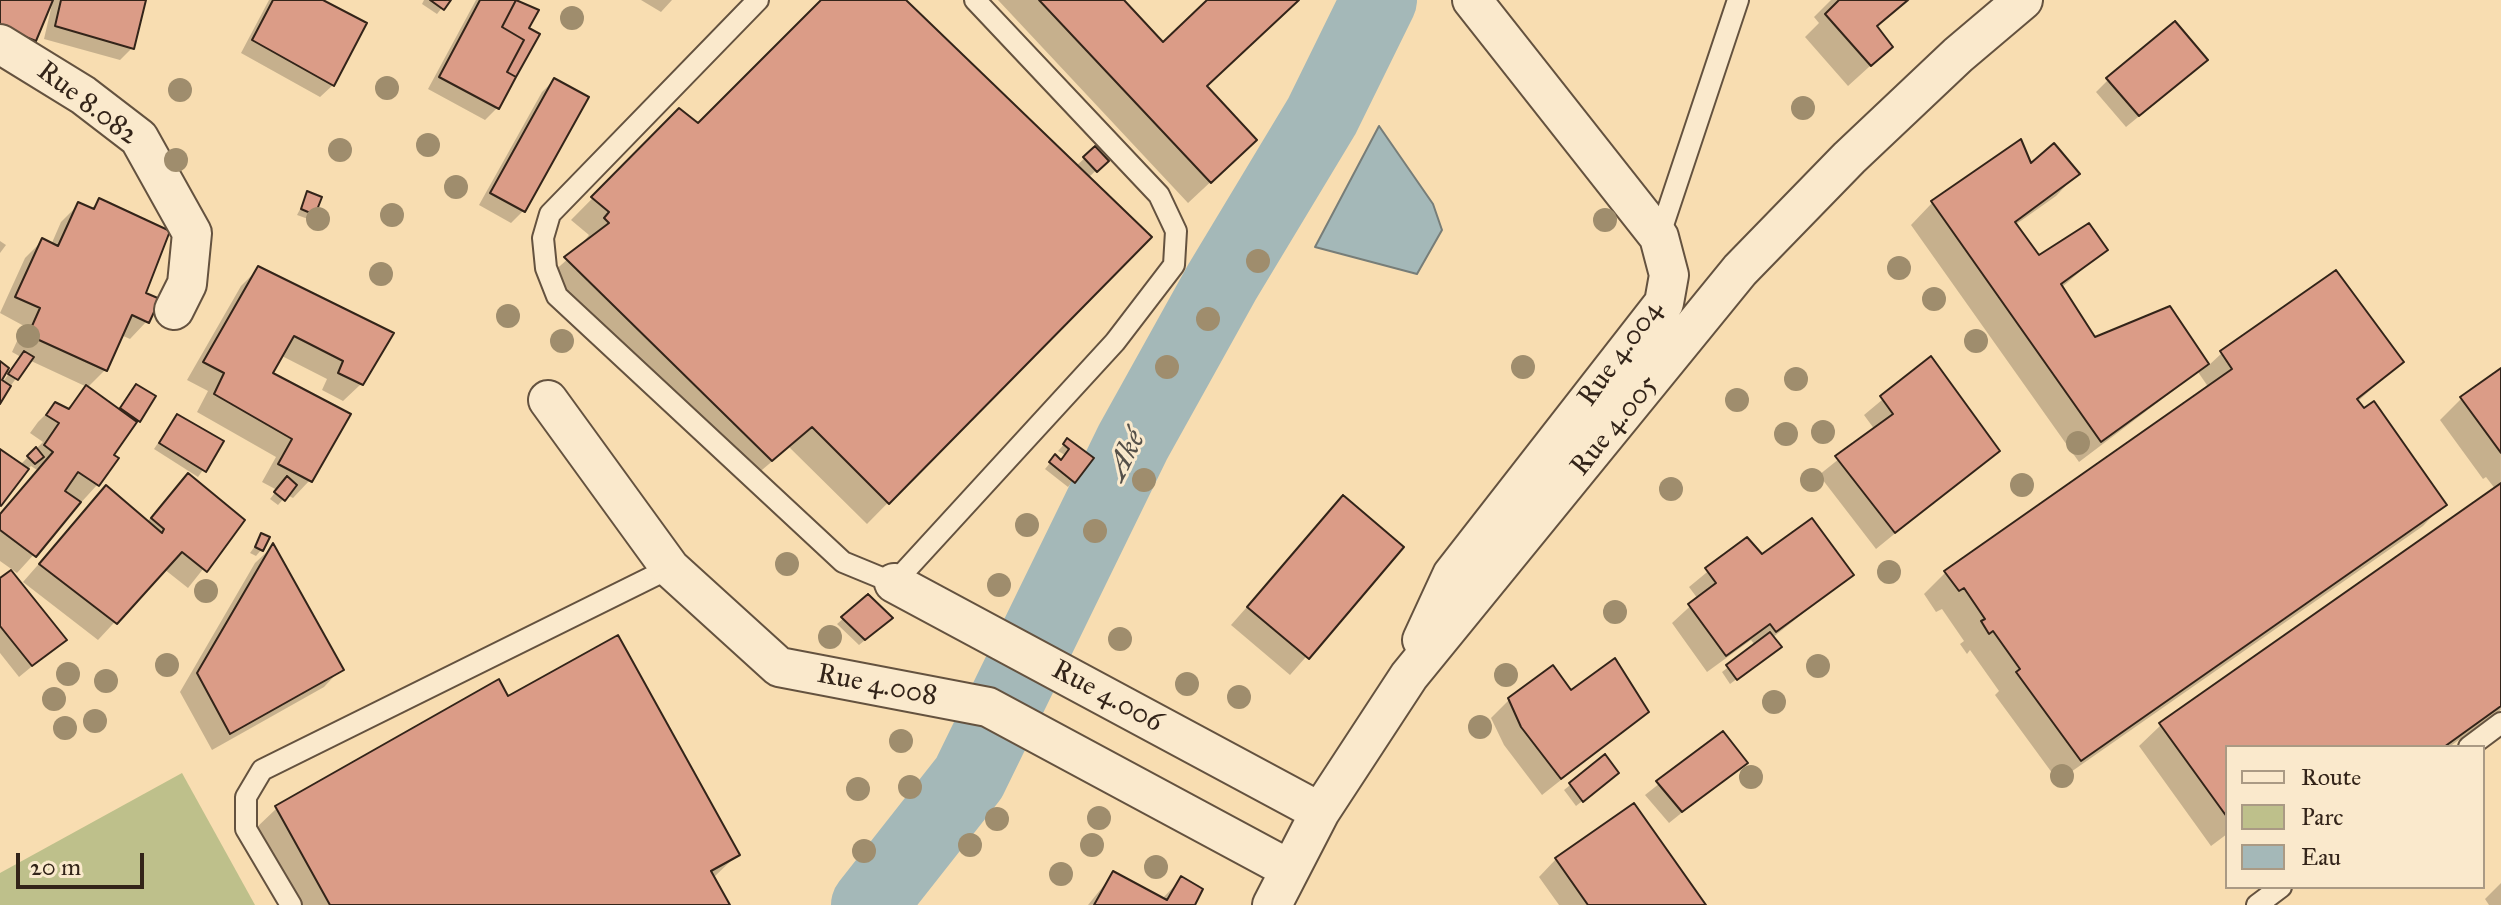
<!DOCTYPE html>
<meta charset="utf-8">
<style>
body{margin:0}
#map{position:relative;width:2501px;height:905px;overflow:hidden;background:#f8ddb1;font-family:"IM FELL Great Primer",serif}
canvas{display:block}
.legend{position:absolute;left:2225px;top:745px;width:260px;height:144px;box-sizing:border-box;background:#fae9cc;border:2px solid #aa9a84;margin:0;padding:10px 14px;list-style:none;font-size:24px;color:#332419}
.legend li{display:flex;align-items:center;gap:16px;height:40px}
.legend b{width:40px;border:2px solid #aa9a84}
.scale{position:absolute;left:16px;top:853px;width:128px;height:36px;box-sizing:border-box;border:4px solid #332419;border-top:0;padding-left:10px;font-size:24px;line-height:28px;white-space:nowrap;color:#332419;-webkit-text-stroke:6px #fae9cc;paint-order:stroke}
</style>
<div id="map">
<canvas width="2501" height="905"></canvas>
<ul class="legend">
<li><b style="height:10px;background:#fae9cc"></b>Route</li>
<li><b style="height:22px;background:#bec08b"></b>Parc</li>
<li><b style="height:22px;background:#a4b8b8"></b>Eau</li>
</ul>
<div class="scale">20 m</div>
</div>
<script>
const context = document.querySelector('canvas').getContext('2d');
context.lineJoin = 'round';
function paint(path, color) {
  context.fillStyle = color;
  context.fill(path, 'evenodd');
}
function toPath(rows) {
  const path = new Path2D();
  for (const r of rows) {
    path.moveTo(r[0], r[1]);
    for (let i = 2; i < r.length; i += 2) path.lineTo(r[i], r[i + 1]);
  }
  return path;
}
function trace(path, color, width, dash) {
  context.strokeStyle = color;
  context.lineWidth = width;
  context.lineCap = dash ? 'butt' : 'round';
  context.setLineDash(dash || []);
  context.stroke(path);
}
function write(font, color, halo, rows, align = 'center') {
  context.font = font + ' "IM FELL Great Primer",serif';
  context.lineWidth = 6;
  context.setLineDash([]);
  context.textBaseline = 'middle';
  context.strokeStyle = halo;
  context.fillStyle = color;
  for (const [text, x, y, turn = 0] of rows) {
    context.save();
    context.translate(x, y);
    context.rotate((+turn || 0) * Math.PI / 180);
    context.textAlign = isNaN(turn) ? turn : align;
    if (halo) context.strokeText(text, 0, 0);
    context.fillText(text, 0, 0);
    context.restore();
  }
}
paint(toPath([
 [182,773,255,905,0,905,0,873]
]), '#bec08b');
const water = toPath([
 [1379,126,1433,204,1442,230,1417,274,1315,247,1379,126]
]);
paint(water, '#a4b8b8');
trace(water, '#777d78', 2);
paint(toPath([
 [53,0,144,0,132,48,120,60,44,39],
 [269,0,319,0,333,85,320,97,241,53],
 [424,0,448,0,437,14,422,4],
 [476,0,518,0,536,11,497,108,485,120,428,89],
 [641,0,672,0,661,12],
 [824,0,903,0,1076,166,1095,149,1106,161,1088,178,1149,237,867,524,789,447,749,481,544,280,586,243,584,241,589,235,571,220,657,133,698,125],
 [998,0,1122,0,1163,44,1210,0,1298,0,1205,87,1233,161,1188,203],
 [1831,0,1910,0,1876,28,1891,47,1848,86,1805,37,1819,23,1814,17],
 [2193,72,2126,127,2096,92,2108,80],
 [554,80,586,98,523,211,511,223,479,205,542,92],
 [2030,166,2077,174,2056,196,2015,225,2039,258,2106,249,2061,288,2094,340,2169,308,2208,366,2222,353,2402,362,2357,402,2444,504,2423,526,2058,781,1995,695,1999,691,1970,650,1967,654,1960,644,1964,641,1942,609,1936,612,1924,594,1946,572,2209,388,2198,372,2079,462,1911,225,1932,203],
 [308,194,313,213,308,219,297,215],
 [99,201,144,294,147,321,130,339,121,335,105,370,87,388,118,411,136,386,153,397,111,455,116,459,97,485,17,573,0,561,0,514,37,470,31,466,28,469,0,504,0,451,20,465,43,442,30,433,38,422,56,404,66,410,87,387,29,360,0,401,0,382,2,383,21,357,12,352,24,326,0,313,25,258,42,241,51,245,61,222,78,205,90,210],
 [0,241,6,245,0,253],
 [259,268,391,334,361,384,343,401,322,390,327,379,280,355,270,373,310,480,293,498,287,495,278,505,270,499,277,490,262,482,276,457,197,412,208,391,187,380,241,286],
 [1931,359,1997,450,1876,549,1819,475,1875,430,1864,415],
 [2501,371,2501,710,2449,747,2227,747,2227,834,2211,846,2139,746,2161,725,2496,490,2486,477,2483,479,2440,420,2462,398],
 [172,422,222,442,198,477,154,449],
 [1067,441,1091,459,1068,487,1045,469,1055,457,1060,462,1065,455,1058,451],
 [188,475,242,520,188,588,164,569,98,640,23,582,106,487,146,523],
 [1343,498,1402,548,1290,675,1231,625],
 [262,536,261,550,256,556,250,553],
 [1746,540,1762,557,1851,575,1772,638,1773,652,1730,684,1722,672,1756,646,1751,640,1707,672,1672,623,1698,599,1689,587],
 [272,547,341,669,324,687,212,750,180,692,255,563],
 [0,580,64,640,19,677,0,653],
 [868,597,885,624,859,645,837,624],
 [1570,692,1647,712,1542,795,1504,745,1491,718,1509,700],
 [507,699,737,855,713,878,728,905,297,905,255,829,277,808],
 [1723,733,1745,762,1669,823,1645,795],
 [1605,757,1611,778,1576,806,1564,790],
 [1556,859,1703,905,1559,905,1539,877],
 [1114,873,1162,899,1182,878,1192,905,1088,905],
 [2501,883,2501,905,2489,905,2485,899]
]), '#0003');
trace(toPath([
 [869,905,969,778,1133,442,1222,282,1322,116,1379,0]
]), '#a4b8b8', 76);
const building = toPath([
 [0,0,53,0,36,41,0,27,0,0],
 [61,0,146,0,134,49,55,26,61,0],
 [273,0,323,0,367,23,334,86,252,40,273,0],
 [430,0,451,0,444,10,430,0],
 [480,0,516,0,502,27,524,40,507,72,516,77,499,109,439,77,480,0],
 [516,0,539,10,529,28,540,34,516,77,507,72,524,40,502,27,516,0],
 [821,0,906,0,1152,237,889,504,812,427,772,461,564,257,609,223,604,218,609,212,591,197,679,108,698,123,821,0],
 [1039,0,1124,0,1163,42,1207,0,1299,0,1207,86,1257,140,1211,183,1039,0],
 [1839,0,1908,0,1877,26,1893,47,1871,66,1825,14,1839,0],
 [2175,21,2208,60,2139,116,2106,78,2175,21],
 [554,78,589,97,525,212,490,193,554,78],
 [2021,139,2031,163,2054,143,2080,174,2015,222,2039,255,2089,223,2108,250,2061,284,2095,337,2170,306,2209,364,2101,442,1931,201,2021,139],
 [1095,146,1109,161,1097,172,1083,157,1095,146],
 [307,191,322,197,315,215,301,209,307,191],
 [99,198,170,231,146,293,160,299,149,323,132,315,107,371,28,335,40,308,15,297,42,238,58,246,78,202,94,209,99,198],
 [258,266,394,333,363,385,338,373,343,361,294,336,273,373,351,414,312,482,278,464,292,439,214,394,224,373,203,362,258,266],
 [2336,270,2404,362,2357,399,2364,408,2374,401,2447,505,2081,761,2016,672,2020,669,1993,631,1989,634,1981,621,1985,619,1964,588,1959,591,1944,571,2232,369,2220,351,2336,270],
 [24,351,34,357,18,380,8,374,24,351],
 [1931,356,2000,451,1895,533,1835,456,1893,414,1880,396,1931,356],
 [0,361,9,368,2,380,11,386,0,404,0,361],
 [2501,368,2501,453,2460,397,2501,368],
 [136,384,156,396,140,422,120,408,136,384],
 [86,385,137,422,114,455,119,458,99,486,78,472,65,491,81,502,36,557,0,530,0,514,53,452,44,445,59,423,46,415,55,402,69,409,86,385],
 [177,414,224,441,206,472,159,443,177,414],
 [1067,438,1094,458,1075,483,1049,462,1055,454,1061,460,1069,449,1063,444,1067,438],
 [36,447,44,457,35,464,27,456,36,447],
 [0,449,29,469,1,506,0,505,0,449],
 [188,473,245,520,207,572,182,552,117,624,39,564,106,485,162,533,164,529,151,518,188,473],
 [287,476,297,485,285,501,274,492,287,476],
 [2501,483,2501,706,2444,747,2227,747,2227,817,2159,723,2501,483],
 [1343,495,1404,547,1309,659,1247,607,1343,495],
 [1812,518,1854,575,1776,632,1770,624,1726,656,1688,604,1716,583,1705,568,1747,537,1762,554,1812,518],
 [261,533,270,537,263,551,255,547,261,533],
 [273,543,344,670,230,734,197,673,273,543],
 [11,570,67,640,32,666,0,626,0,578,11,570],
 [868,594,893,618,865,640,841,617,868,594],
 [1770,632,1782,647,1737,680,1726,665,1770,632],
 [618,635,740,855,711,871,730,905,330,905,275,806,499,679,508,696,618,635],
 [1615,658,1649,712,1561,779,1521,727,1508,698,1553,665,1571,690,1615,658],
 [1723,731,1748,763,1682,812,1656,781,1723,731],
 [1605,754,1619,773,1583,802,1569,783,1605,754],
 [1634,803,1706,905,1588,905,1555,858,1634,803],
 [1113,871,1167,900,1181,876,1203,889,1195,905,1094,905,1113,871]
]);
paint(building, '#db9c87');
trace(building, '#332419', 2);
const lane = toPath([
 [758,0,550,214,543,238,546,268,557,296,843,562,894,583,1115,342,1174,265,1176,231,1159,195,975,0],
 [1659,237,1738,0],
 [2469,747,2501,723],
 [291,905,246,829,246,797,262,770,670,568],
 [2257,905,2281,887]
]);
const street = toPath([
 [0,44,83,95,139,138,192,233,187,284,174,310],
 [548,400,670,568,779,667,988,707,1289,869],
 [894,583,1320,812],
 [1422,640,1452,575,1664,303,1669,275,1659,237,1472,0],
 [1272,905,1320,812,1409,676,1740,270,1849,158,1958,55,2023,0]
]);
trace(lane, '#64523f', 24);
trace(street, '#64523f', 42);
trace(lane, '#fae9cc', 20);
trace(street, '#fae9cc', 38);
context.fillStyle = '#9f8d6d';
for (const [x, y] of [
 [572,18],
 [387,88],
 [180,90],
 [1803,108],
 [428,145],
 [340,150],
 [176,160],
 [456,187],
 [392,215],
 [318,219],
 [1605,220],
 [1258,261],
 [1899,268],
 [381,274],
 [1934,299],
 [508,316],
 [1208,319],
 [28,336],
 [562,341],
 [1976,341],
 [1167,367],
 [1523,367],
 [1796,379],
 [1737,400],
 [1823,432],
 [1786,434],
 [2078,443],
 [1144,480],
 [1812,480],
 [2022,485],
 [1671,489],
 [1027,525],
 [1095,531],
 [787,564],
 [1889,572],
 [999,585],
 [206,591],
 [1615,612],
 [830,637],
 [1120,639],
 [167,665],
 [1818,666],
 [68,674],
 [1506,675],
 [106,681],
 [1187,684],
 [1239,697],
 [54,699],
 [1774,702],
 [95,721],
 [1480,727],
 [65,728],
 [901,741],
 [2062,776],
 [1751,777],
 [910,787],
 [858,789],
 [1099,818],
 [997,819],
 [970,845],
 [1092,845],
 [864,851],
 [1156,867],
 [1061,874]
]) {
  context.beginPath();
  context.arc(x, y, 12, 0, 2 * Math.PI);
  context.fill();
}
write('28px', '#332419', '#fae9cc', [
 ["Rue 8.082",87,104,37],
 ["Rue 4.004",1621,354,-54],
 ["Rue 4.005",1615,426,-51],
 ["Rue 4.008",877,686,11],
 ["Rue 4.006",1107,697,28]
]);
write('italic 30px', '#555049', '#fae9cc', [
 ["Aké",1127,456,-63]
]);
</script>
